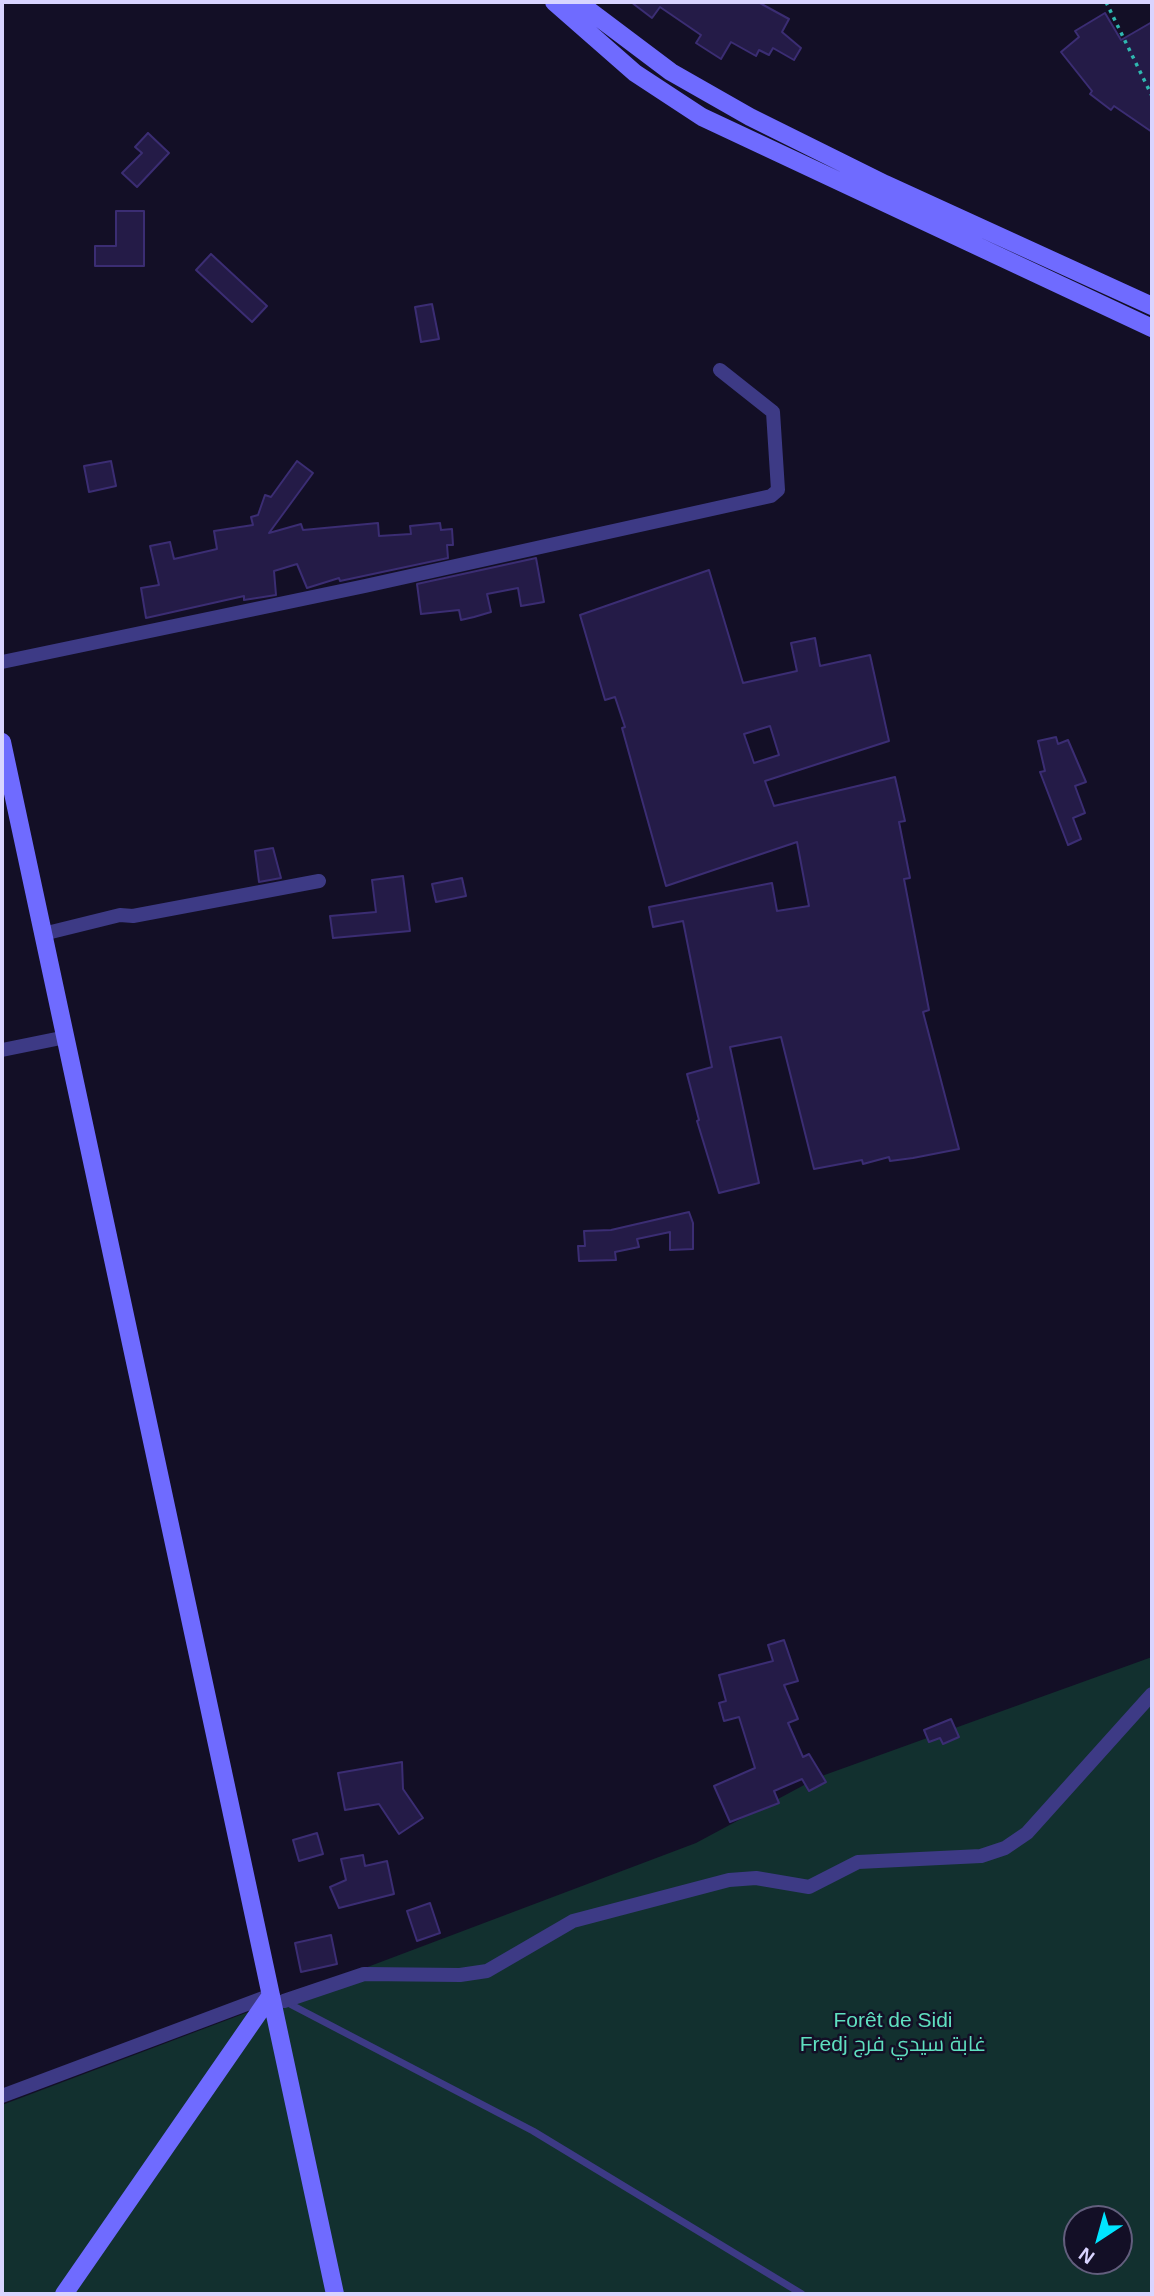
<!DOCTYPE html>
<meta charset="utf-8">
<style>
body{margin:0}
#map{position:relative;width:1154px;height:2296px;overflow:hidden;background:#130f26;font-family:Arial,sans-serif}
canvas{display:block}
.frame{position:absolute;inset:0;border:4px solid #d9d4ff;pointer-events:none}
.north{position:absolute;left:1063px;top:2205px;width:70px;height:70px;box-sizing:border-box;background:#130f26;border:2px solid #625e7d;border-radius:50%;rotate:216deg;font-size:19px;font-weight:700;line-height:28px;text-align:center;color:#d9d4ff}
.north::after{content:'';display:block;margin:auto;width:24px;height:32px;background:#00e5ff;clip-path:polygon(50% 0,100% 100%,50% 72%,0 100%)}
</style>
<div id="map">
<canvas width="1154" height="2296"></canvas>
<div class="frame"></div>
<div class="north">N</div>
</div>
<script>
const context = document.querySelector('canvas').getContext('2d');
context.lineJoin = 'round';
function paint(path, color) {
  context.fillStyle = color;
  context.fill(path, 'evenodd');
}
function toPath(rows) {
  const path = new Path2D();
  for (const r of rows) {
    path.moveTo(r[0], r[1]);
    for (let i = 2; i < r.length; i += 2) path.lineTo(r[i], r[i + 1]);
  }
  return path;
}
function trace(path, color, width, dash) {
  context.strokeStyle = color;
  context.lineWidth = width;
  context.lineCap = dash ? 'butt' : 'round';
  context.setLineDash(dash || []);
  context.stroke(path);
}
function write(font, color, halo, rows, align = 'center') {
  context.font = font + ' Arial,Cairo,sans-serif';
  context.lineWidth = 5;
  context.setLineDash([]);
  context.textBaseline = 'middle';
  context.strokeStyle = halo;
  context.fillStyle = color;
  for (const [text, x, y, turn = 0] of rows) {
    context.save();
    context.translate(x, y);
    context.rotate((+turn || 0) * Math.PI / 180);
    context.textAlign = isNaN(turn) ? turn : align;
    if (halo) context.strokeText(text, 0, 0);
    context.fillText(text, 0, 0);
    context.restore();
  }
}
paint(toPath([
 [1152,1657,1152,2294,2,2294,2,2105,696,1843,819,1777],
 [1077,2219,1119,2219,1119,2261,1077,2261]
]), '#12302f');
const building = toPath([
 [631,2,758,2,789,19,782,32,801,48,794,60,773,48,769,55,759,50,756,56,731,42,721,59,696,43,701,35,660,7,652,18,631,2],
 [1105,13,1121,40,1152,22,1152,132,1114,106,1111,110,1090,94,1092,91,1061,52,1079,37,1075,31,1105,13],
 [148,133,169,153,137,187,122,173,142,153,135,147,148,133],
 [116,211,144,211,144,266,95,266,95,246,116,246,116,211],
 [211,254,267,306,252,322,196,270,211,254],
 [432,304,439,339,421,342,415,307,432,304],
 [111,461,116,486,89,492,84,466,111,461],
 [297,461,313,473,269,533,301,524,303,530,378,523,379,536,411,534,410,526,440,523,441,530,452,529,453,545,447,545,448,558,340,581,339,578,307,588,297,564,274,571,276,595,244,600,244,596,146,618,141,588,159,585,150,546,170,542,174,559,217,549,214,531,253,525,251,517,258,515,265,495,271,497,297,461],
 [536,558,544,602,521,606,518,588,487,594,491,612,474,617,461,620,459,610,421,614,417,584,536,558],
 [709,570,743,683,797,671,791,643,815,638,820,666,870,655,889,741,765,781,774,806,895,777,905,821,899,822,910,878,904,879,929,1010,923,1012,959,1149,913,1158,890,1161,889,1157,863,1164,862,1160,814,1169,781,1037,730,1047,759,1183,719,1193,697,1121,699,1120,687,1074,712,1067,683,921,653,927,649,907,772,883,777,911,809,906,797,842,666,886,622,728,625,727,615,697,605,700,580,615,709,570],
 [770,726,779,755,754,763,744,734,770,726],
 [1056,737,1058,744,1068,740,1086,782,1075,786,1085,813,1073,818,1081,839,1068,845,1040,772,1045,771,1038,741,1056,737],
 [273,848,281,878,259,882,255,851,273,848],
 [403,876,410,931,333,938,330,916,376,912,372,880,403,876],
 [462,878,466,896,436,902,432,884,462,878],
 [689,1212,693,1223,693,1249,670,1250,670,1232,637,1239,639,1247,615,1252,616,1260,579,1261,578,1246,585,1246,584,1231,611,1230,689,1212],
 [784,1640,798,1681,784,1685,798,1719,788,1723,803,1757,809,1754,826,1782,809,1791,802,1779,774,1791,779,1803,730,1822,714,1786,755,1768,739,1717,724,1721,719,1703,726,1701,719,1675,773,1661,768,1645,784,1640],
 [951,1719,959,1737,943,1744,940,1738,929,1742,924,1730,951,1719],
 [402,1762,403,1789,423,1818,399,1834,379,1804,345,1810,338,1773,402,1762],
 [317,1833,323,1854,299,1861,293,1840,317,1833],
 [363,1855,365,1866,387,1861,394,1894,339,1908,330,1887,346,1880,341,1859,363,1855],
 [430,1903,440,1933,417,1941,407,1911,430,1903],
 [331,1935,337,1964,301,1972,295,1943,331,1935]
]);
paint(building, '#241b47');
trace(building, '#3b2d73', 2);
trace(toPath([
 [1106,2,1152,96]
]), '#2fb8b0', 3.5, [3.5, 5]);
trace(toPath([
 [284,2001,533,2131,802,2294]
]), '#3d3a85', 7);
trace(toPath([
 [2,662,365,586,771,496,778,490,773,412,720,370],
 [43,934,120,915,133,916,319,881],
 [2,1050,66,1037],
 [284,2001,364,1974,460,1975,487,1971,573,1921,729,1880,756,1878,809,1887,858,1862,981,1856,1005,1848,1027,1833,1152,1694],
 [2,2096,271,1995]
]), '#3d3a85', 14);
trace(toPath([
 [554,2,635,73,702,117,1152,328],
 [578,2,671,72,750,117,885,184,1152,306],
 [2,742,335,2294],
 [64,2294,271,1995]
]), '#6f6bff', 18);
write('21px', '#5fe0c0', '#130f26', [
 ["Forêt de Sidi",893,2021],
 ["Fredj غابة سيدي فرج",893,2045]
]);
</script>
